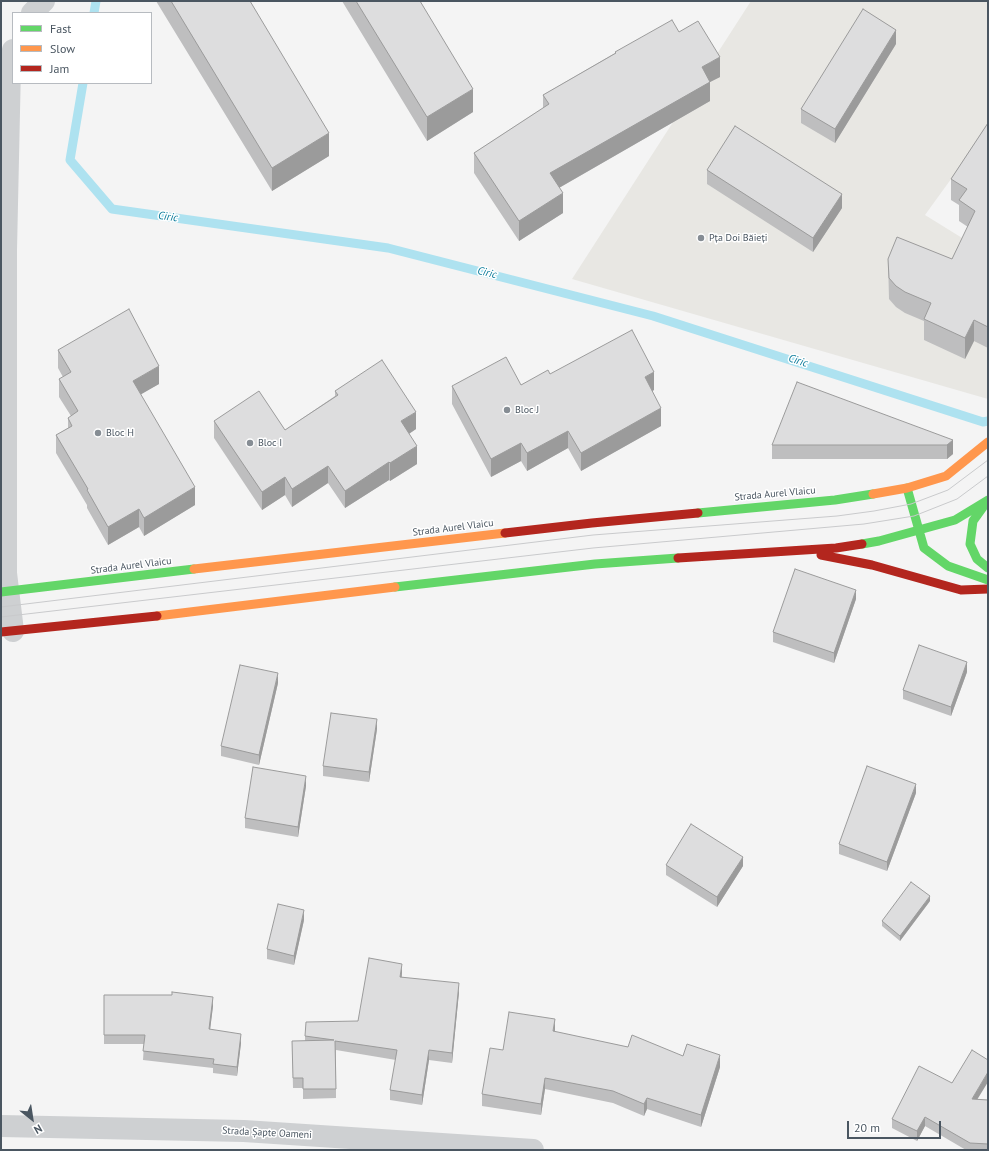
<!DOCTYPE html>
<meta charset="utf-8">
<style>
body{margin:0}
#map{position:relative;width:989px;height:1151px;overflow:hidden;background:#f4f4f4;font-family:"PT Sans",sans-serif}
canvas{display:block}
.frame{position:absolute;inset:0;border:2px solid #4a5661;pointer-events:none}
.legend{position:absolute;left:12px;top:12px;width:140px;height:72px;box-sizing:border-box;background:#fff;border:1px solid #b7bbc0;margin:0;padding:5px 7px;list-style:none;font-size:12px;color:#4a5661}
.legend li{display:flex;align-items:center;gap:8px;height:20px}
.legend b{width:20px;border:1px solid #b7bbc0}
.north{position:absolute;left:12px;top:1099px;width:40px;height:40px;-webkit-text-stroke:3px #fff;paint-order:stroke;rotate:150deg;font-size:11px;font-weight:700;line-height:16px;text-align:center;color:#4a5661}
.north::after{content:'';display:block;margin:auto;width:14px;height:18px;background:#4a5661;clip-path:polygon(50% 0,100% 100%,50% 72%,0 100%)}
.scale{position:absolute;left:847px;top:1121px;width:94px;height:18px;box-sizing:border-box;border:2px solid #4a5661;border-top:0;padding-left:5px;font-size:12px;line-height:14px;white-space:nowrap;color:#4a5661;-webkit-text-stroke:3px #fff;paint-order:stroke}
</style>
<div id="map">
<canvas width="989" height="1151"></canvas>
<div class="frame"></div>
<ul class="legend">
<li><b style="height:5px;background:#63d668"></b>Fast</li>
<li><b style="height:5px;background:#ff974d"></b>Slow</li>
<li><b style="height:5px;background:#b3261e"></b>Jam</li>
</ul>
<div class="north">N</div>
<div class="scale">20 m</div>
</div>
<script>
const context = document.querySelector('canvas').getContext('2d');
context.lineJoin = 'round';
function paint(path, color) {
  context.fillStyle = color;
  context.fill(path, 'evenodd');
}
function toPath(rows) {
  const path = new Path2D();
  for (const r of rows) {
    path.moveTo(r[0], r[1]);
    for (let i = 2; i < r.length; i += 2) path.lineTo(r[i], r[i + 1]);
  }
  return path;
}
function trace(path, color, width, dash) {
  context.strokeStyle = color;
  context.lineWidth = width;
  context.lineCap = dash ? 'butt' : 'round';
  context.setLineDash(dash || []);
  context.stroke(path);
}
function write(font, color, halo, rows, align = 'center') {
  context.font = font + ' "PT Sans",sans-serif';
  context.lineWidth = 3;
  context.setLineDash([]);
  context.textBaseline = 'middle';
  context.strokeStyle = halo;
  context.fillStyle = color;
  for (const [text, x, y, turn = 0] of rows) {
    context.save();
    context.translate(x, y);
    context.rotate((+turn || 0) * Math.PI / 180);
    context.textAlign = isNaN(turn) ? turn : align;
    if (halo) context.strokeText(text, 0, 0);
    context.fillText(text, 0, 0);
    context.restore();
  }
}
paint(toPath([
 [751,1,988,1,988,128,925,215,988,254,988,399,572,279]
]), '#e8e7e3');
trace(toPath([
 [94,13,96,1],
 [83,83,70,160,112,209,388,248,653,316,983,422,988,421]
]), '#aee2f0', 9);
trace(toPath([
 [32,13,44,1],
 [13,631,6,573,6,250,10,66,13,50],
 [1,1126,244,1131,533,1150]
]), '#ced0d2', 22);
trace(toPath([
 [907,488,924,548,948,566,988,580],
 [986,503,973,521,970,544,977,559,988,568],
 [698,513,835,500,873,494],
 [862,544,879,541,955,520,988,500],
 [395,587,595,564,678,558],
 [1,592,194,569]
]), '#63d668', 9);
trace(toPath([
 [873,494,907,488,946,476,988,442],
 [194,569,505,533],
 [157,616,395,587]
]), '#ff974d', 9);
trace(toPath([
 [505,533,592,523,698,513],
 [821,555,872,565,961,590,988,589],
 [678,558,836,548,862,544],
 [1,632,157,616]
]), '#b3261e', 9);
trace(toPath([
 [1,607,593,535,837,516,874,511,911,504,948,490,988,460],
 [1,617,593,548,864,524,914,516,957,499,988,476]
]), '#c9cacc', 1);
paint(toPath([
 [156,1,250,1,329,156,272,191],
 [342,1,420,1,473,112,427,141],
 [679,32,720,77,710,82,710,101,559,188,563,213,519,241,474,173,474,153,543,108,543,95,615,53,615,52],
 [896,44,835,143,801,123,801,109],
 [988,123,988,348,974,341,965,359,924,340,924,321,905,313,896,307,889,299,888,259,952,259,968,227,959,221,959,205,951,200,951,179],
 [707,170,842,208,813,252,707,184],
 [58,350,159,384,140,394,195,505,144,536,139,527,108,545,87,508,87,505,56,453,56,435,68,428,68,418,71,416,59,397,59,379,63,377,58,368],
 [550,374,654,390,652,391,661,426,581,471,568,448,527,471,521,461,491,477,452,404,452,386,521,385],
 [335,391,416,429,409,434,417,464,390,481,389,480,345,508,328,483,292,507,285,495,262,510,214,438,214,421,285,430,335,396],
 [953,440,953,454,947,459,772,459,772,445],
 [856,599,834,663,773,642,773,632],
 [967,672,951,716,903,699,903,690],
 [278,683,259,765,221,756,221,746],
 [377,729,369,782,323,776,323,766],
 [306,786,298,837,245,828,245,818],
 [916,793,887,871,839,854,839,844],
 [666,865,743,866,717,907,666,875],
 [930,901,900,941,882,926,882,921],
 [304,920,294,965,267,959,267,949],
 [402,973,402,977,459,992,452,1063,429,1060,422,1105,390,1100,390,1090,396,1060,336,1050,336,1098,303,1099,303,1088,293,1088,292,1041,305,1041,305,1036,358,1021],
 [104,995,213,1006,210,1030,241,1043,237,1076,213,1073,213,1068,143,1060,144,1044,104,1044],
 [555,1030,554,1032,628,1047,683,1056,720,1067,701,1127,647,1109,644,1116,613,1103,545,1089,541,1115,482,1106,482,1094,503,1050],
 [978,1099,988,1100,988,1150,966,1150,925,1126,917,1141,892,1128,892,1119]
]), '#bebebf');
paint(toPath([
 [896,30,896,44,835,143,835,129],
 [720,57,720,77,710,82,710,101,550,193,550,173,702,67],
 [473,89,473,112,427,141,427,117],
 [329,133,329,156,272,191,272,168],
 [563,193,563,213,519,241,519,221],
 [842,194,842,208,813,252,813,238],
 [974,320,974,341,965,359,965,338],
 [159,366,159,384,133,399,133,381],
 [654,372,654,390,645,395,645,377],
 [661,408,661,426,581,471,581,453],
 [416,412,416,429,401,439,401,421],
 [568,431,568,448,527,471,527,453],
 [953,440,953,454,947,459,947,445],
 [521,443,521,461,491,477,491,459],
 [417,446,417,464,390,481,390,463],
 [389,462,389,480,345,508,345,491],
 [328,466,328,483,292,507,292,489],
 [285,477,285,495,262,510,262,492],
 [195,487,195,505,144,536,144,518],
 [139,509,139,527,108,545,108,527],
 [856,590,856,599,834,663,834,653],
 [967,662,967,672,951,716,951,707],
 [278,673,278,683,259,765,259,755],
 [377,719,377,729,369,782,369,772],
 [306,776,306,786,298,837,298,827],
 [916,784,916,793,887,871,887,862],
 [743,857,743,866,717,907,717,897],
 [930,896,930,901,900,941,900,936],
 [304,910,304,920,294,965,294,956],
 [402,964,402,973,400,986,400,977],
 [459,983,459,992,452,1063,452,1053],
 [213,997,213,1006,209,1038,209,1029],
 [555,1019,555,1030,553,1043,553,1031],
 [241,1034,241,1043,237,1076,237,1067],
 [429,1050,429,1060,422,1105,422,1095],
 [720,1055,720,1067,701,1127,701,1115],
 [988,1072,988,1082,972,1108,972,1099],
 [545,1078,545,1089,541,1115,541,1104],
 [647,1098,647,1109,644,1116,644,1104],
 [925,1117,925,1126,917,1141,917,1131]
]), '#9b9b9b');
const building = toPath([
 [171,1,250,1,329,133,272,168,171,1],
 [356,1,420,1,473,89,427,117,356,1],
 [863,9,896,30,835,129,801,109,863,9],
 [672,20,679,32,698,21,720,57,702,67,710,82,550,173,563,193,519,221,474,153,549,104,543,95,616,53,615,52,672,20],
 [988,123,988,327,974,320,965,338,924,319,931,303,905,292,896,286,889,278,888,259,897,237,952,259,975,211,959,200,967,189,951,179,988,123],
 [735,126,842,194,813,238,707,170,735,126],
 [129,309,159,366,133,381,195,487,144,518,139,509,108,527,87,490,88,489,56,435,72,426,68,418,78,411,59,379,71,372,58,350,129,309],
 [632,330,654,372,645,377,661,408,581,453,568,431,527,453,521,443,491,459,452,386,506,357,521,385,548,370,550,374,632,330],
 [382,360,416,412,401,421,417,446,390,463,389,462,345,491,328,466,292,489,285,477,262,492,214,421,259,391,285,430,338,395,335,391,382,360],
 [797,382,953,440,947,445,772,445,797,382],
 [795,569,856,590,834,653,773,632,795,569],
 [919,645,967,662,951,707,903,690,919,645],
 [240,665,278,673,259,755,221,746,240,665],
 [331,713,377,719,369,772,323,766,331,713],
 [867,766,916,784,887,862,839,844,867,766],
 [253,767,306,776,298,827,245,818,253,767],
 [691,824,743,857,717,897,666,865,691,824],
 [911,882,930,896,900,936,882,921,911,882],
 [278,904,304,910,294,956,267,949,278,904],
 [369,958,402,964,400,977,459,983,452,1053,429,1050,422,1095,390,1090,397,1050,335,1041,336,1089,303,1089,303,1078,293,1078,292,1041,334,1040,305,1036,306,1022,358,1021,369,958],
 [172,992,213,997,209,1029,241,1034,237,1067,213,1064,214,1059,143,1051,145,1035,104,1035,104,995,172,995,172,992],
 [509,1012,555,1019,553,1031,628,1047,632,1035,683,1056,687,1044,720,1055,701,1115,647,1098,644,1104,613,1091,545,1078,541,1104,482,1094,490,1048,503,1050,509,1012],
 [972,1050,988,1060,988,1072,972,1099,988,1100,988,1144,970,1143,925,1117,917,1131,892,1119,919,1066,952,1083,972,1050]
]);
paint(building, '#ddddde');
trace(building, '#9b9b9b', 1);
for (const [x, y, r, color] of [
 [701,238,4,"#868d94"],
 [507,410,4,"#868d94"],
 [98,433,4,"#868d94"],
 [250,443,4,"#868d94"]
]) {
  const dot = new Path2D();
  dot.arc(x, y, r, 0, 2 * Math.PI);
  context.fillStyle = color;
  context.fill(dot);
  trace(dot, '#fff', 1.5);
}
write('10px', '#4a5661', '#fff', [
 ["Pța Doi Băieți",709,238],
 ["Bloc J",515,410],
 ["Bloc H",106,433],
 ["Bloc I",258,443]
], 'left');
write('10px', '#4a5661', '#fff', [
 ["Strada Aurel Vlaicu",775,494,-5],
 ["Strada Aurel Vlaicu",453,528,-7],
 ["Strada Aurel Vlaicu",131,566,-7],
 ["Strada Șapte Oameni",267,1133,3]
]);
write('italic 11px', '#0c7c9b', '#fff', [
 ["Ciric",168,217,8],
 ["Ciric",487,273,14],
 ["Ciric",798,361,18]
]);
</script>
